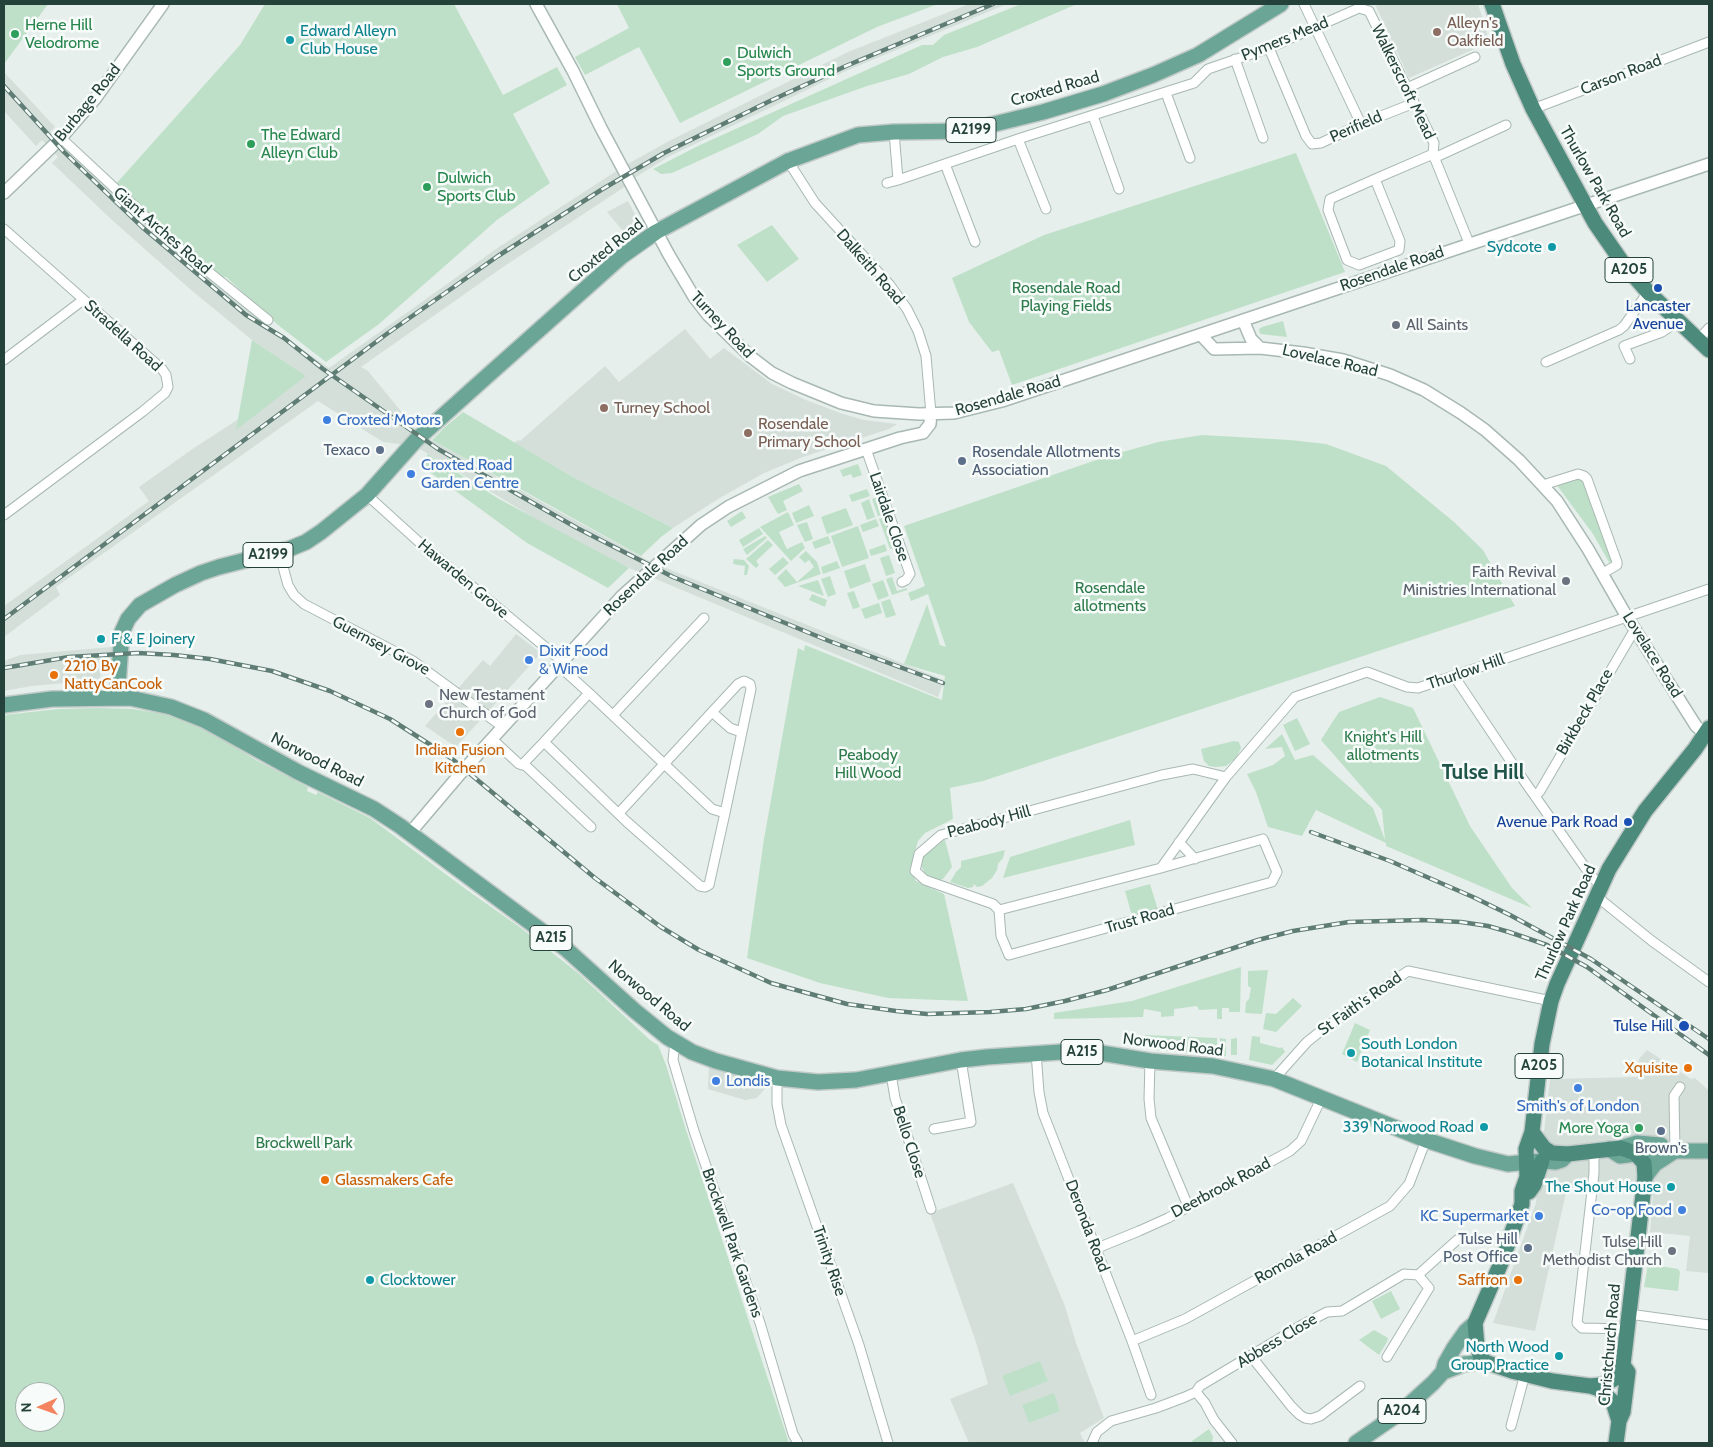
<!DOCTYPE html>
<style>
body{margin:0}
#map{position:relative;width:1713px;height:1447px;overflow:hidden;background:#e6efeb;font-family:Cabin,sans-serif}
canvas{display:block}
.frame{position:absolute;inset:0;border:5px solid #24423a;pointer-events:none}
.north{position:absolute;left:15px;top:1382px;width:50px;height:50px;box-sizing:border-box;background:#f7fbf9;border:1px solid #a3b1ad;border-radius:50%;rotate:268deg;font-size:14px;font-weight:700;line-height:20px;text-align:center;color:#24423a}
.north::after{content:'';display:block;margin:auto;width:18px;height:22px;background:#f4845f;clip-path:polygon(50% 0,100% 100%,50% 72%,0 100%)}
</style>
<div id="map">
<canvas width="1713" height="1447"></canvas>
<div class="frame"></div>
<div class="north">N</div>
</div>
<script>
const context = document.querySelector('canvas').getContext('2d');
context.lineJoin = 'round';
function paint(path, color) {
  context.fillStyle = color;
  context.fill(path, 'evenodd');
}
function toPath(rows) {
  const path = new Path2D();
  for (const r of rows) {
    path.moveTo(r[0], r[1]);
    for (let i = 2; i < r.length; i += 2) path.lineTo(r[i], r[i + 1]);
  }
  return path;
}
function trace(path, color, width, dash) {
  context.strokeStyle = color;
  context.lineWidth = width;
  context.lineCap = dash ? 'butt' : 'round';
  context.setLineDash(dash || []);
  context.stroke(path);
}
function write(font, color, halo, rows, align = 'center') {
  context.font = font + ' Cabin,sans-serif';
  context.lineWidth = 5;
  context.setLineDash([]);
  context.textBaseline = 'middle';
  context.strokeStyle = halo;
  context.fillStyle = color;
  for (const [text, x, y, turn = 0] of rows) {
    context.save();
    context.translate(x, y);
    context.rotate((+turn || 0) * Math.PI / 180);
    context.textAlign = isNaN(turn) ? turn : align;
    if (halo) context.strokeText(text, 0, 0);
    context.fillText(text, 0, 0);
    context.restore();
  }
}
paint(toPath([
 [969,4,1007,4,848,70,670,156,631,180,624,166,669,141,848,52],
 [1375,4,1478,4,1490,42,1409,78],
 [4,72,55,127,50,132,128,207,268,326,329,368,499,247,621,168,629,184,503,267,361,367,368,371,418,432,547,505,651,562,944,680,938,697,615,562,536,519,415,446,383,442,318,401,56,587,60,595,4,637,4,606,149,501,139,487,194,448,305,376,252,340,190,289,112,220,52,163,58,157,42,140,36,146,4,111],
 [628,201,642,228,628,237,607,212],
 [685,329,710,359,724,348,772,384,806,400,840,413,864,420,897,424,889,429,803,457,764,473,718,499,673,528,571,476,514,443,518,440,520,441,605,366,619,382],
 [516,634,541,653,456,747,425,726,483,660,490,666],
 [123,646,121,658,108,659,108,663,104,664,99,680,32,686,4,691,4,661,20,655],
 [1647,1050,1691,1079,1695,1078,1709,1091,1709,1273,1686,1271,1690,1236,1650,1232,1653,1196,1634,1189,1567,1188,1535,1331,1493,1323,1536,1203,1550,1079,1637,1077,1639,1059],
 [709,1064,749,1077,768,1085,757,1098,745,1100,708,1089],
 [1013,1183,1065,1306,1076,1343,1104,1418,1080,1433,1085,1443,969,1443,950,1399,988,1384,976,1342,930,1213]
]), '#d4dfda');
paint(toPath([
 [4,4,48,4,4,64],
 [265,4,454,4,503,95,557,67,567,85,513,114,550,183,497,220,379,324,326,362,278,325,226,277,220,277,194,256,115,185,240,45],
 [617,4,938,4,877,27,680,123,639,47,585,75,575,57,629,28],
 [1021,4,1077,4,977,47,943,57,909,74,867,86,783,116,758,134,672,173,661,174,653,169,700,145,922,45,933,45,944,35],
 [1296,153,1345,272,1012,385,999,350,992,352,969,322,952,278,1044,235],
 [772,225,799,259,767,282,737,245],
 [1283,321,1287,337,1260,334,1259,329,1262,327],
 [252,340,306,376,236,430],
 [463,412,571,476,673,528,661,537,641,556,432,440,444,428],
 [1202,435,1290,440,1326,444,1386,466,1454,522,1483,550,1515,606,983,781,950,788,953,819,925,833,918,841,910,869,916,881,944,894,968,1001,888,998,820,983,747,958,764,839,798,648,804,651,805,645,942,700,945,676,904,664,927,604,940,645,946,647,928,594,911,601,908,593,925,586,904,526,1105,457,1158,442],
 [428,454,499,499,629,568,608,588,527,543,420,465],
 [858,464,862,475,853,478,851,474,843,477,840,470],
 [1579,478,1584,482,1612,559,1610,564,1593,534,1556,484],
 [799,484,803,491,783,501,787,510,778,514,768,497],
 [867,489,870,496,852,502,849,495],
 [878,497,884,514,878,516,872,499],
 [869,499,875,517,867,520,861,503],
 [809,505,814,516,796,523,792,513],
 [846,508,853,525,827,534,821,517],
 [742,511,746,518,731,527,727,521],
 [788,512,794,525,779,532,785,545,787,549,802,542,805,548,791,561,760,527],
 [885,517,896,548,890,549,879,519],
 [876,519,879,526,863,532,860,525],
 [807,522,813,539,805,542,797,525],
 [858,526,869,558,842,567,831,536],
 [759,528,763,534,743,547,739,540],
 [765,536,767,538,747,555,743,549],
 [828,536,831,543,815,549,812,542],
 [768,540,773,545,756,561,759,565,756,568,746,559],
 [885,544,887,551,871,556,869,550],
 [806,551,817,562,821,574,785,587,777,578,786,569,797,582,814,567,809,560,805,563,799,557],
 [889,555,895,573,886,576,880,558],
 [783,557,789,563,775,575,769,569],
 [734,559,744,560,749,566,747,575,744,575,745,566,733,564],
 [837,561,840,568,823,574,821,567],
 [865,564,871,581,850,589,844,571],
 [830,576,836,594,828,597,821,579],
 [892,577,897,591,907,588,907,590,892,595,886,579],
 [818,580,824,596,798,586],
 [883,580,889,596,878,600,872,584],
 [854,591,860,607,853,609,847,593],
 [812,594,827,600,825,607,809,600],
 [890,599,896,615,886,618,881,602],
 [879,603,882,613,865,619,861,609],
 [1380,697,1413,708,1470,826,1512,888,1532,908,1386,846,1386,843,1316,810,1302,836,1268,827,1256,792,1247,774,1273,765,1285,756,1282,747,1265,749,1282,734,1295,760,1313,755,1373,808,1385,840,1382,810,1321,740,1339,712],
 [99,708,133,709,164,714,187,721,212,733,256,760,308,787,307,791,316,795,318,792,370,818,467,890,521,928,578,973,650,1040,658,1045,666,1065,686,1130,789,1443,4,1443,4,715,58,709],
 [25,1392,55,1392,55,1422,25,1422],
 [1297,718,1310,744,1295,751,1283,725],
 [1234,741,1239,742,1241,748,1236,758,1226,766,1216,767,1209,766,1204,761,1201,749],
 [1130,820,1135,845,1003,878,1010,857],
 [945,840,952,867,943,879,938,881,926,876,921,865,922,859,927,849,937,842],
 [1005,850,1003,858,998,864,997,870,992,878,982,886,977,887,974,884,973,887,968,888,950,882,956,872,961,867,961,861],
 [1150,884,1158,910,1132,916,1125,891],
 [1241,967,1240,1012,1229,1012,1229,1008,1222,1008,1222,1019,1217,1019,1217,1009,1199,1010,1197,1006,1174,1009,1174,1016,1161,1017,1161,1012,1144,1009,1143,1017,1054,1019,1054,1013,1132,1001],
 [1268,970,1262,1014,1245,1013,1246,1002,1249,999,1251,988,1248,986,1248,971],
 [1293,998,1302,1006,1276,1032,1263,1029,1266,1013,1276,1014],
 [1355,1023,1370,1030,1357,1062,1342,1054],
 [1145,1035,1217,1038,1217,1055,1156,1050,1155,1047,1151,1047,1151,1041,1145,1041],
 [1252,1036,1260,1037,1260,1043,1280,1048,1282,1047,1285,1052,1272,1065,1249,1060],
 [1220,1038,1226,1039,1226,1056,1219,1056],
 [1237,1038,1237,1055,1231,1055,1231,1039],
 [1648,1264,1678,1269,1680,1272,1678,1291,1644,1287],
 [1391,1291,1400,1309,1381,1319,1372,1301],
 [1374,1330,1388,1338,1387,1342,1379,1355,1359,1340],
 [1040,1361,1048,1381,1010,1396,1002,1376],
 [1054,1393,1060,1411,1029,1423,1022,1405],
 [1209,1429,1213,1437,1212,1443,1193,1443,1192,1441]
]), '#bfe0c8');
const minor = toPath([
 [1304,4,1361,124],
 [1269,48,1306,136,1312,144,1321,143,1361,124,1414,103],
 [1235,59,1263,138],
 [1407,88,1475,57],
 [1166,93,1190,158],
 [1533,109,1709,42],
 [1093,116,1119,189],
 [894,132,898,180,1018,139,1194,83,1208,69,1269,48,1359,8,1369,11,1434,143,1433,154,1469,243],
 [61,138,178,247,268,320],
 [1018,139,1046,209],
 [1434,158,1506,125],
 [788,161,815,203,889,284,907,309,918,331,926,356,931,414],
 [945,164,975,242],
 [1375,179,1400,241,1399,250,1359,265,1347,260,1328,210,1330,199,1375,179,1433,154],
 [887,183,898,180],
 [4,229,162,369,166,375,168,387,165,393,142,412,4,515],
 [1699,339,1709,328],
 [1630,359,1624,346,1662,332,1671,326,1676,319],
 [4,360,83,300],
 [1546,362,1619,330,1624,326,1648,292],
 [866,449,910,574,906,580,902,582],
 [1543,485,1578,474,1584,476,1587,479,1617,562,1617,565,1603,573],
 [367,495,420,543,562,661],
 [279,552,288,585,294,595,304,604,413,661,503,727],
 [558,665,589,693],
 [1454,676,1518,772,1584,866,1594,879,1601,885],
 [613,715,704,618],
 [492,739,519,764,526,766,591,827],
 [522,765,544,742,627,822,700,886,705,887,709,885,725,813,712,809,589,693,544,742],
 [1226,777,1295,697,1367,672,1407,687,1418,688,1709,589],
 [1535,796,1540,791,1635,629],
 [619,813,712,712],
 [725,813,751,689,750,684,744,681,738,684,712,712,730,728,741,732],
 [1263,839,1277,872,1272,882,1009,955,1001,936,999,910,1161,868,1263,839],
 [1179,842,1195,859],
 [1596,896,1652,941,1709,982],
 [999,910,993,904,925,880,915,871,919,854,941,835,1162,775,1193,769,1226,777,1161,868],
 [675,1042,673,1060,694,1131,760,1323,793,1434,798,1443],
 [1036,1053,1039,1092,1043,1113,1132,1341,1151,1395],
 [1150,1061,1149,1099,1151,1118,1188,1206],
 [891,1074,895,1098,931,1209],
 [777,1078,777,1104,781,1125,859,1345,888,1443],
 [1274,1079,1307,1042,1322,1030,1408,971,1551,1001],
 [934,1129,971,1122,961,1060],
 [1594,1151,1594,1173,1577,1323,1582,1328,1628,1329],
 [1675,1151,1674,1096,1680,1087],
 [1095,1249,1139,1231,1168,1218,1290,1151,1301,1141,1321,1099],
 [1418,1275,1457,1240],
 [1629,1314,1709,1325],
 [1132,1341,1185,1319,1390,1206,1409,1184,1426,1140],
 [1251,1356,1291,1406,1300,1415,1305,1418,1311,1419,1320,1416,1360,1386],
 [1387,1357,1429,1288,1418,1275],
 [1511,1426,1525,1374],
 [1092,1443,1097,1432,1111,1421,1156,1408,1185,1397,1196,1392],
 [1232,1443,1214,1420,1205,1403,1196,1392,1200,1386,1302,1325,1327,1312,1342,1311,1404,1274,1418,1275]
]);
const tertiary = toPath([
 [536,4,573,71,601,128,669,255,694,297,708,315,751,357,772,373,792,383,841,403,874,411,919,414,954,413,1002,401,1709,164],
 [4,193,61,138,95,99,163,4],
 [1243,320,1251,339,1260,348],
 [1201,335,1214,349,1260,348,1303,353,1343,360,1390,375,1424,390,1461,413,1485,430,1519,460,1557,501,1588,549,1627,617,1696,726,1709,737],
 [410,833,460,774,622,596,701,525,728,507,799,471,900,438,923,433,930,424,931,414]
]);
const primary = toPath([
 [117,698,122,632,128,619,140,605,175,585,201,573,219,567,289,549,306,542,321,532,367,495,416,440,476,386,622,256,656,232,788,161,858,135,894,132,966,131,1043,112,1103,94,1153,75,1198,55,1281,4],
 [4,705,52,699,130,698,171,707,204,720,298,772,374,809,400,826,566,949,635,1011,667,1037,692,1052,716,1061,777,1078,818,1082,856,1080,961,1060,987,1057,1076,1051,1095,1052,1150,1061,1213,1066,1274,1079,1426,1140,1475,1156,1508,1164,1540,1161],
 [1621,1148,1637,1143,1661,1145],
 [1609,1149,1620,1156,1658,1151,1709,1151],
 [1542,1161,1556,1162,1562,1160,1568,1154],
 [1645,1177,1655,1164,1675,1151],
 [1443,1372,1445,1364,1454,1348,1466,1331,1475,1323],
 [1356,1443,1401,1412,1433,1383,1443,1372,1464,1364,1485,1362]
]);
const trunk = toPath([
 [1492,4,1513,64,1533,109,1595,223,1622,262,1648,292,1709,350],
 [1532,1132,1544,1148,1552,1153,1568,1154,1621,1148,1635,1153,1644,1163,1645,1177,1623,1365,1621,1371,1614,1379,1602,1385,1590,1386,1552,1381,1512,1371,1485,1362,1480,1355,1477,1346,1475,1323,1501,1263,1522,1204,1522,1191,1527,1177,1526,1149,1532,1132,1542,1044,1551,1001,1557,984,1609,869,1645,811,1695,749,1709,728],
 [1529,1192,1534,1185,1542,1161],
 [1590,1386,1599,1389,1613,1402,1619,1421],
 [1616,1443,1619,1421,1623,1412,1628,1372,1623,1365]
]);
trace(minor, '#a8b8b2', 11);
trace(tertiary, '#a8b8b2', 14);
trace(primary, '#c2cac8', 18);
trace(trunk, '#c2cac8', 18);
trace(minor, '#fff', 9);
trace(tertiary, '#fff', 11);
trace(primary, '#6aa596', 15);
trace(trunk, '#4c8a7c', 15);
const rail = toPath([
 [4,86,64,152,142,227,246,315,284,338,323,369,438,449,577,528,673,577,829,641,943,683],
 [4,619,388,333,498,256,601,190,664,153,770,101,846,66,993,4],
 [4,668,69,657,138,653,174,655,210,659,272,671,330,691,390,719,451,758,595,878,661,927,699,950,771,983,847,1004,896,1011,927,1014,990,1012,1026,1009,1065,1001,1107,990,1258,940,1293,931,1349,922,1422,920,1461,922,1488,926,1509,932,1547,945,1587,967,1709,1055],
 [1311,832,1390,861,1473,897,1510,915,1591,959,1709,1039]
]);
trace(rail, '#5f7d75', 4.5);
trace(rail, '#f7fbf9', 2.5, [8]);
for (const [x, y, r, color] of [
 [1437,32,5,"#8d6e63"],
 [15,34,5,"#2e9e5b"],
 [290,40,5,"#0f9aa8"],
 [727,62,5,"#2e9e5b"],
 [251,144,5,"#2e9e5b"],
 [427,187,5,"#2e9e5b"],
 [1552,247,5,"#0f9aa8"],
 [1658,288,5,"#1a4fb4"],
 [1396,325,5,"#6b7280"],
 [604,408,5,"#8d6e63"],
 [327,420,5,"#3f7fe0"],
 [748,433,5,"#8d6e63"],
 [380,450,5,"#5c6f8a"],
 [962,461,5,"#5c6f8a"],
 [411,474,5,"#3f7fe0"],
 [1566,581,5,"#6b7280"],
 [101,639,5,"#0f9aa8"],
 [529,660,5,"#3f7fe0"],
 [54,675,5,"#e8710a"],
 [429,704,5,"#6b7280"],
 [460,732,5,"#e8710a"],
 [1628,822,5,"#1a4fb4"],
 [1684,1026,6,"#1a4fb4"],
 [1351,1053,5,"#0f9aa8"],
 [1688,1068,5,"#e8710a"],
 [716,1081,5,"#3f7fe0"],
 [1578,1088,5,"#3f7fe0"],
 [1484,1127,5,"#0f9aa8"],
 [1639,1128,5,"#2e9e5b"],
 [1661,1131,5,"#5c6f8a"],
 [325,1180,5,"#e8710a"],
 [1671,1187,5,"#0f9aa8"],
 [1682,1210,5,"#3f7fe0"],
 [1539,1216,5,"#3f7fe0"],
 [1528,1248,5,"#5c6f8a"],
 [1672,1251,5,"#6b7280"],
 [370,1280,5,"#0f9aa8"],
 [1518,1280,5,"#e8710a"],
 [1559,1356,5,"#0f9aa8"]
]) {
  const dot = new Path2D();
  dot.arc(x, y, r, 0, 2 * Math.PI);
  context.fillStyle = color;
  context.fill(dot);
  trace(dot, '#f7fbf9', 2);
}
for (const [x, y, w] of [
 [971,130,50],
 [1629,270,48],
 [268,555,50],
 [551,938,42],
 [1082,1052,42],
 [1539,1066,48],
 [1402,1411,48]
]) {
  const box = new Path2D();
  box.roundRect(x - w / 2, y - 12.5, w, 25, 4);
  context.fillStyle = '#f7fbf9';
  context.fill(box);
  trace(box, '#24423a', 1);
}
write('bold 15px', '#24423a', null, [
 ["A2199",971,130],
 ["A205",1629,270],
 ["A2199",268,555],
 ["A215",551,938],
 ["A215",1082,1052],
 ["A205",1539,1066],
 ["A204",1402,1411]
]);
write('16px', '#785e54', '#f7fbf9', [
 ["Alleyn's",1447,23],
 ["Oakfield",1447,41],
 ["Turney School",614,408],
 ["Rosendale",758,424],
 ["Primary School",758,442]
], 'left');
write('16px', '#27864d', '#f7fbf9', [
 ["Herne Hill",25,25],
 ["Velodrome",25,43],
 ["Dulwich",737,53],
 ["Sports Ground",737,71],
 ["The Edward",261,135],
 ["Alleyn Club",261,153],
 ["Dulwich",437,178],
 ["Sports Club",437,196],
 ["More Yoga",1629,1128,"right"]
], 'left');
write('16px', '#0d838f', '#f7fbf9', [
 ["Edward Alleyn",300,31],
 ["Club House",300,49],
 ["Sydcote",1542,247,"right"],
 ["F & E Joinery",111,639],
 ["South London",1361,1044],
 ["Botanical Institute",1361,1062],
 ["339 Norwood Road",1474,1127,"right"],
 ["The Shout House",1661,1187,"right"],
 ["Clocktower",380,1280],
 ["North Wood",1549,1347,"right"],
 ["Group Practice",1549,1365,"right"]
], 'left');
write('16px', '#24423a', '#f7fbf9', [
 ["Pymers Mead",1285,39,-22],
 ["Carson Road",1621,75,-21],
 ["Walkerscroft Mead",1403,82,64],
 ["Croxted Road",1055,89,-16],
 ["Burbage Road",88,103,-51],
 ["Perifield",1356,127,-24],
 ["Thurlow Park Road",1595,182,60],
 ["Giant Arches Road",162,231,41],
 ["Croxted Road",606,251,-39],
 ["Dalkeith Road",870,267,49],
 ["Rosendale Road",1392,269,-19],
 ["Turney Road",722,325,47],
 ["Stradella Road",123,336,42],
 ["Lovelace Road",1330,361,13],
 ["Rosendale Road",1008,396,-16],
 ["Lairdale Close",889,517,71],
 ["Rosendale Road",646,576,-43],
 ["Hawarden Grove",463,579,40],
 ["Guernsey Grove",381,646,28],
 ["Lovelace Road",1652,655,58],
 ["Thurlow Hill",1466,672,-19],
 ["Birkbeck Place",1585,712,-60],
 ["Norwood Road",317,760,27],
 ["Peabody Hill",989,822,-15],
 ["Trust Road",1140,919,-16],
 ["Thurlow Park Road",1566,923,-66],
 ["Norwood Road",649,996,40],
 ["St Faith's Road",1360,1004,-35],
 ["Norwood Road",1173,1045,7],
 ["Bello Close",909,1142,72],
 ["Deerbrook Road",1221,1188,-28],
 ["Deronda Road",1087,1226,69],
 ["Brockwell Park Gardens",732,1243,71],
 ["Romola Road",1296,1258,-29],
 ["Trinity Rise",829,1261,71],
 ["Abbess Close",1277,1341,-31],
 ["Christchurch Road",1610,1345,-85]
]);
write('16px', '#2d7a4b', '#f7fbf9', [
 ["Rosendale Road",1066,288],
 ["Playing Fields",1066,306],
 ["Rosendale",1110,588],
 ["allotments",1110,606],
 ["Knight's Hill",1383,737],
 ["allotments",1383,755],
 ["Peabody",868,755],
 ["Hill Wood",868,773],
 ["Brockwell Park",304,1143]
]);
write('16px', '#164399', '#f7fbf9', [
 ["Lancaster",1658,306,"center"],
 ["Avenue",1658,324,"center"],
 ["Avenue Park Road",1618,822],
 ["Tulse Hill",1673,1026]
], 'right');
write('16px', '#5b616d', '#f7fbf9', [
 ["All Saints",1406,325],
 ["Faith Revival",1556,572,"right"],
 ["Ministries International",1556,590,"right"],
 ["New Testament",439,695],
 ["Church of God",439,713],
 ["Tulse Hill",1662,1242,"right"],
 ["Methodist Church",1662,1260,"right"]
], 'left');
write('16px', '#366cbe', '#f7fbf9', [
 ["Croxted Motors",337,420],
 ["Croxted Road",421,465],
 ["Garden Centre",421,483],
 ["Dixit Food",539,651],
 ["& Wine",539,669],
 ["Londis",726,1081],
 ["Smith's of London",1578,1106,"center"],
 ["Co-op Food",1672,1210,"right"],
 ["KC Supermarket",1529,1216,"right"]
], 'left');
write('16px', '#4e5e75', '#f7fbf9', [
 ["Texaco",370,450],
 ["Rosendale Allotments",972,452,"left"],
 ["Association",972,470,"left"],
 ["Brown's",1661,1148,"center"],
 ["Tulse Hill",1518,1239],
 ["Post Office",1518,1257]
], 'right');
write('16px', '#c56008', '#f7fbf9', [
 ["2210 By",64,666],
 ["NattyCanCook",64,684],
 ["Indian Fusion",460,750,"center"],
 ["Kitchen",460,768,"center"],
 ["Xquisite",1678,1068,"right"],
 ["Glassmakers Cafe",335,1180],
 ["Saffron",1508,1280,"right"]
], 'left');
write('bold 21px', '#1f5548', '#f7fbf9', [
 ["Tulse Hill",1483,773]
]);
</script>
